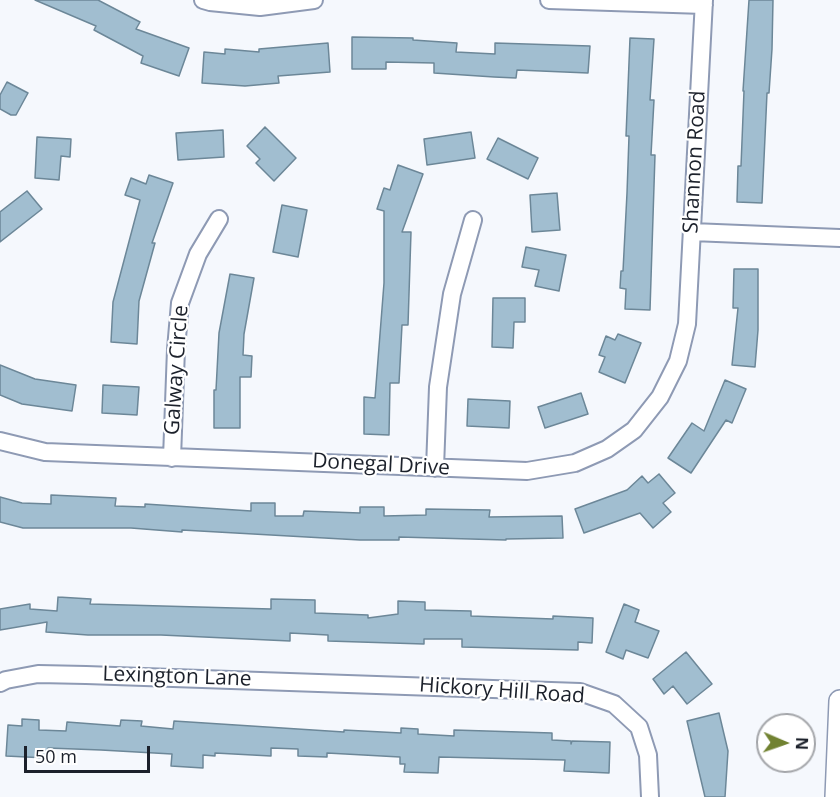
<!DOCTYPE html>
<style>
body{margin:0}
#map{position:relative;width:840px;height:797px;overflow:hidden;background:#f5f8fd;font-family:"Open Sans",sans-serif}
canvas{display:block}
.north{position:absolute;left:756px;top:713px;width:60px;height:60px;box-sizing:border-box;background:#fff;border:2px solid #a4a6aa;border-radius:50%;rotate:92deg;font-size:16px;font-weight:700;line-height:24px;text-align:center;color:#1c212b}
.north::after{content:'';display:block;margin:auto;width:21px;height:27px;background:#718231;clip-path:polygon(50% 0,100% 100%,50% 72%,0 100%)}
.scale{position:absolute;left:24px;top:746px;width:126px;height:27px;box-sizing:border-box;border:3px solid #1c212b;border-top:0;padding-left:8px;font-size:18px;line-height:21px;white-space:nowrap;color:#1c212b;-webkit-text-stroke:4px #fff;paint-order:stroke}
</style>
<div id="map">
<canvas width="840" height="797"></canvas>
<div class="north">N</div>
<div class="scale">50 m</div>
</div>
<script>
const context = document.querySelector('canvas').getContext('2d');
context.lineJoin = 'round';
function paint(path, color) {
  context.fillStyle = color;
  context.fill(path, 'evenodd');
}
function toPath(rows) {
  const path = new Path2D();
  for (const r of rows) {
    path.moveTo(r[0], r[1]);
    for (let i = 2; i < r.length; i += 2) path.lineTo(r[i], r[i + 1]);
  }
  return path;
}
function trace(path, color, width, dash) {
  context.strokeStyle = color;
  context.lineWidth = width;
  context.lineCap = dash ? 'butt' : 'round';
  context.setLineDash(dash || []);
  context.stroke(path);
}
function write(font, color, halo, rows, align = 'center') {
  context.font = font + ' "Open Sans",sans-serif';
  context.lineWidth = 4.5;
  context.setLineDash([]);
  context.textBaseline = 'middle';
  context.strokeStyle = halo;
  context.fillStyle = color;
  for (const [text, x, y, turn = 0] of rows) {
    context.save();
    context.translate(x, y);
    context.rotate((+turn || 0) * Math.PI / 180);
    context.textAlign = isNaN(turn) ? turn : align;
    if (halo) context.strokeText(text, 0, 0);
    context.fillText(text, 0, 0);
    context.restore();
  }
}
const building = toPath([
 [35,0,98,0,140,22,136,29,189,48,179,76,141,63,143,56,94,30,96,26,35,0],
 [749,0,773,0,772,49,769,93,767,93,762,203,737,202,738,166,741,166,744,91,743,91,749,0],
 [352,37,413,38,413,40,457,43,456,52,495,54,495,43,590,46,588,73,517,70,516,78,494,77,434,73,434,63,386,62,386,69,352,69,352,37],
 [630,38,654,39,650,100,654,100,651,155,655,155,650,310,625,309,626,289,620,288,621,271,623,271,627,193,629,136,626,136,630,38],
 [328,43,330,72,278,76,279,83,245,86,202,83,204,52,225,54,225,49,259,52,259,49,328,43],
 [7,82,28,93,16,115,11,115,0,109,0,95,7,82],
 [265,127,296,158,274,181,256,163,260,159,247,146,265,127],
 [223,130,224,157,178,160,176,133,223,130],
 [471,132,475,158,427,165,424,139,471,132],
 [37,137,71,139,70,157,61,156,59,180,35,178,37,137],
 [498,138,538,158,528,179,487,159,498,138],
 [398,165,423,174,402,232,411,232,408,325,402,325,399,383,390,383,389,435,364,434,364,397,375,398,384,283,384,211,377,209,384,188,390,190,398,165],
 [149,175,173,183,152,243,155,243,139,301,137,344,111,342,113,302,140,200,125,195,131,178,146,184,149,175],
 [27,191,42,209,0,242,0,212,27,191],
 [557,193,560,230,532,232,530,195,557,193],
 [282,205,307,210,298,257,273,252,282,205],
 [526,247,566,255,559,291,535,286,539,270,522,267,526,247],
 [734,269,758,269,758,330,755,367,732,365,738,308,733,308,734,269],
 [230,274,254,278,244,334,243,355,252,356,251,377,240,377,240,428,214,428,214,390,216,390,219,333,230,274],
 [493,298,525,298,525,322,514,322,513,348,492,347,493,298],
 [618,334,641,343,625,383,599,372,605,357,599,355,606,336,615,340,618,334],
 [0,365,35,379,76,385,72,411,22,404,0,395,0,365],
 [725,380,746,389,732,423,726,420,691,473,668,458,692,423,704,431,725,380],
 [103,385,139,387,137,415,102,413,103,385],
 [581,393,588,414,545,428,538,407,581,393],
 [468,399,510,401,509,428,467,426,468,399],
 [659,474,675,493,663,503,671,512,653,528,640,513,584,533,575,509,627,490,642,476,648,483,659,474],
 [51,495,116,498,115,506,145,507,145,504,251,511,251,503,275,503,275,516,303,516,304,511,360,513,360,507,384,507,384,516,426,515,426,509,490,510,489,517,562,516,563,538,506,539,506,540,399,537,399,540,360,540,182,530,182,532,131,528,23,528,0,522,0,497,22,503,51,504,51,495],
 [58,597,91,599,90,604,271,609,271,599,315,600,315,613,368,615,368,618,398,614,398,601,425,602,425,610,471,611,471,616,553,619,553,616,593,618,592,643,578,642,578,650,462,647,462,639,424,639,424,644,328,641,328,635,290,633,290,641,161,635,88,635,46,632,47,622,0,630,0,609,30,604,30,609,57,611,58,597],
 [624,604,639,610,635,622,659,631,648,658,626,650,623,659,606,652,624,604],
 [686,652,712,684,687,704,673,686,664,694,653,679,686,652],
 [719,713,728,751,725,797,705,797,687,721,719,713],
 [22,719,39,720,39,730,66,731,67,722,120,726,121,720,142,721,141,726,173,729,174,721,344,732,344,730,401,733,401,728,418,729,418,734,454,736,454,730,552,733,552,740,571,741,571,744,572,741,610,742,609,773,564,771,565,760,439,757,438,773,404,772,405,764,400,764,400,757,327,753,327,757,298,756,298,749,271,748,271,756,215,753,215,756,203,755,203,768,171,766,172,754,101,750,48,748,47,758,6,756,8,725,22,726,22,719]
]);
paint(building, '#a1bed0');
trace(building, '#6c8798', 1.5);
const minor = toPath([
 [203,0,210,2,260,7,314,0],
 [549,0,704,5],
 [692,232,840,238],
 [0,441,45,452,527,471,575,463,607,449,634,430,660,397,678,361,687,324,704,0],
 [172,458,176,349,180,303,198,254,219,219],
 [435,468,438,387,452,294,473,220],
 [0,683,6,680,38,674,86,675,580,692,614,704,639,727,648,755,650,797]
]);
const tertiary = toPath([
 [836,797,840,701]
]);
trace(minor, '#8e9ab4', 20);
trace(tertiary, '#8e9ab4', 24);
trace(minor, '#fff', 16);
trace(tertiary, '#fff', 21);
write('21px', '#1c212b', '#fff', [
 ["Shannon Road",695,162,-87],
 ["Galway Circle",177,370,-86],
 ["Donegal Drive",381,465,3],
 ["Lexington Lane",177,677,2],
 ["Hickory Hill Road",502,691,4]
]);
</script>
